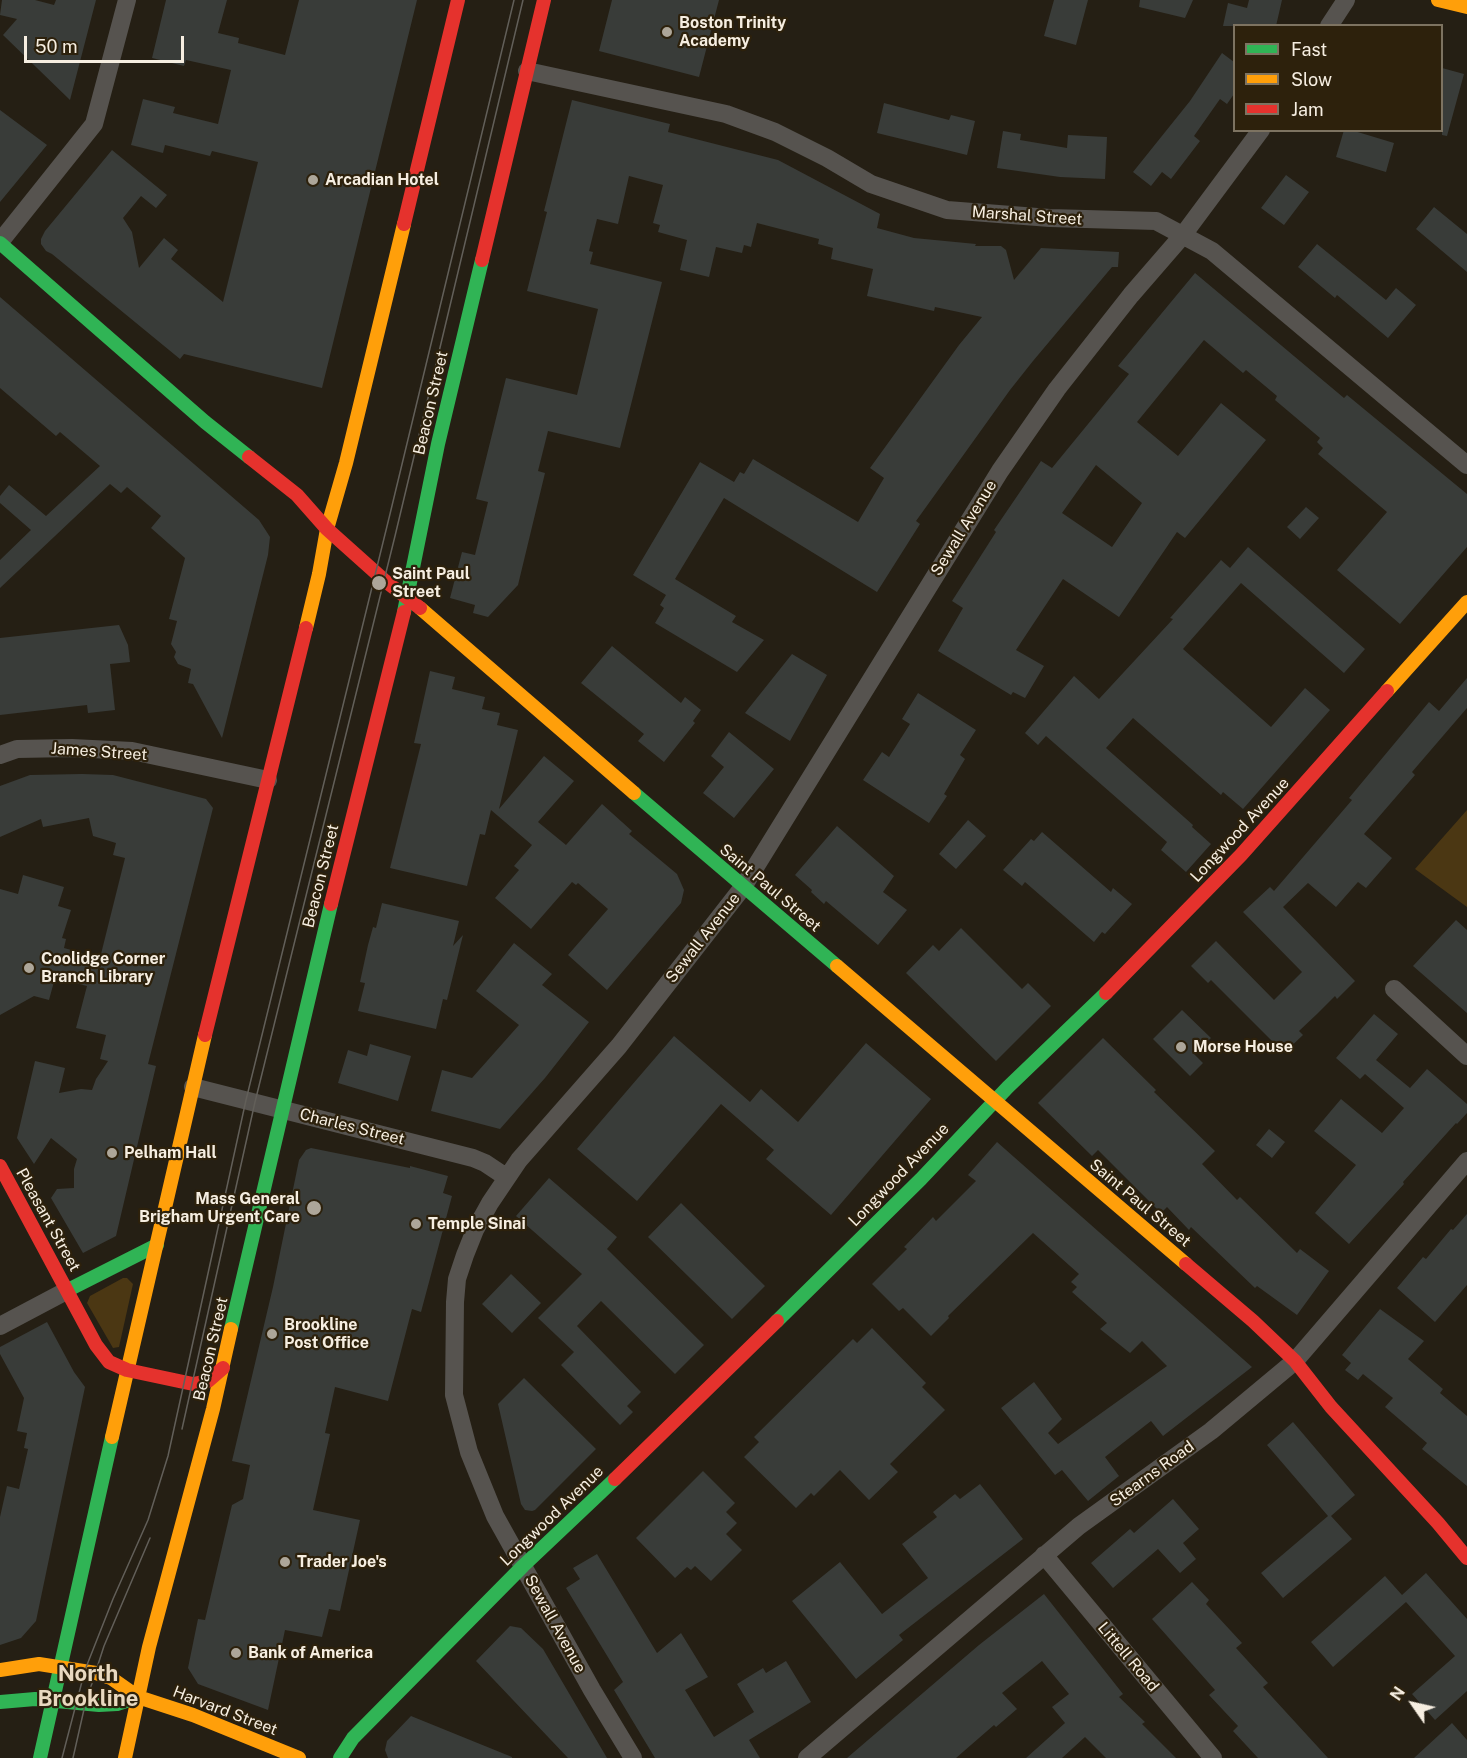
<!DOCTYPE html>
<style>
body{margin:0}
#map{position:relative;width:1467px;height:1758px;overflow:hidden;background:#251f14;font-family:"Public Sans",sans-serif}
canvas{display:block}
.legend{position:absolute;left:1233px;top:24px;width:210px;height:108px;box-sizing:border-box;background:#2d210c;border:2px solid #7d7361;margin:0;padding:8px 10px;list-style:none;font-size:18px;color:#f6eee1}
.legend li{display:flex;align-items:center;gap:12px;height:30px}
.legend b{width:30px;border:2px solid #7d7361}
.north{position:absolute;left:1383px;top:1674px;width:60px;height:60px;-webkit-text-stroke:4px #2d210c;paint-order:stroke;rotate:304deg;font-size:16px;font-weight:700;line-height:24px;text-align:center;color:#f6eee1}
.north::after{content:'';display:block;margin:auto;width:21px;height:27px;background:#f6eee1;clip-path:polygon(50% 0,100% 100%,50% 72%,0 100%)}
.scale{position:absolute;left:24px;top:36px;width:160px;height:27px;box-sizing:border-box;border:3px solid #f6eee1;border-top:0;padding-left:8px;font-size:18px;line-height:21px;white-space:nowrap;color:#f6eee1;-webkit-text-stroke:4px #2d210c;paint-order:stroke}
</style>
<div id="map">
<canvas width="1467" height="1758"></canvas>
<ul class="legend">
<li><b style="height:8px;background:#30b455"></b>Fast</li>
<li><b style="height:8px;background:#ff9f0a"></b>Slow</li>
<li><b style="height:8px;background:#e5322d"></b>Jam</li>
</ul>
<div class="north">N</div>
<div class="scale">50 m</div>
</div>
<script>
const context = document.querySelector('canvas').getContext('2d');
context.lineJoin = 'round';
function paint(path, color) {
  context.fillStyle = color;
  context.fill(path, 'evenodd');
}
function toPath(rows) {
  const path = new Path2D();
  for (const r of rows) {
    path.moveTo(r[0], r[1]);
    for (let i = 2; i < r.length; i += 2) path.lineTo(r[i], r[i + 1]);
  }
  return path;
}
function trace(path, color, width, dash) {
  context.strokeStyle = color;
  context.lineWidth = width;
  context.lineCap = dash ? 'butt' : 'round';
  context.setLineDash(dash || []);
  context.stroke(path);
}
function write(font, color, halo, rows, align = 'center') {
  context.font = font + ' "Public Sans",sans-serif';
  context.lineWidth = 4.5;
  context.setLineDash([]);
  context.textBaseline = 'middle';
  context.strokeStyle = halo;
  context.fillStyle = color;
  for (const [text, x, y, turn = 0] of rows) {
    context.save();
    context.translate(x, y);
    context.rotate((+turn || 0) * Math.PI / 180);
    context.textAlign = isNaN(turn) ? turn : align;
    if (halo) context.strokeText(text, 0, 0);
    context.fillText(text, 0, 0);
    context.restore();
  }
}
paint(toPath([
 [1467,810,1467,907,1415,869],
 [127,1278,133,1284,119,1347,113,1348,87,1303,90,1296,123,1278]
]), '#4b3713');
paint(toPath([
 [2,0,35,0,54,5,56,0,96,0,70,100,3,35,17,19,0,15],
 [166,0,227,0,218,33,239,38,238,43,285,55,299,0,417,0,322,388,184,354,180,359,52,254,46,251,41,244,41,239,45,231,112,150,167,195,156,208,141,196,123,218,132,232,139,268,164,238,178,250,171,259,223,302,258,162,212,151,210,156,165,145,163,153,131,145,143,99,175,107,173,113,218,124,231,70,186,60,184,66,152,58],
 [612,0,719,0,699,77,599,51],
 [1054,0,1088,0,1076,45,1044,36],
 [1140,0,1193,0,1185,18,1139,7],
 [1249,0,1282,0,1276,26,1223,26,1228,3,1247,8],
 [1222,53,1234,62,1234,94,1227,104,1220,99,1194,136,1200,141,1171,179,1162,172,1151,186,1133,172,1190,101],
 [1442,68,1464,74,1447,136,1442,135],
 [572,100,670,124,668,132,778,160,880,214,877,228,914,238,976,244,975,246,1001,246,1006,250,1014,280,1041,248,1119,252,1118,267,1112,267,1033,361,1010,390,967,450,916,521,920,524,877,592,724,498,675,579,736,616,732,622,764,640,737,672,655,623,664,608,660,605,666,595,633,575,700,462,734,482,740,472,744,474,753,459,858,522,884,478,870,468,959,345,982,317,935,307,934,311,867,296,873,269,831,259,833,248,818,244,819,239,757,223,751,247,744,245,742,253,716,247,709,277,680,270,687,240,658,232,660,225,653,223,663,185,629,176,618,224,597,219,589,251,593,252,590,264,662,282,620,448,548,431,538,471,545,473,518,585,488,617,473,613,475,605,450,598,462,552,475,555,488,502,476,499,506,378,577,395,598,309,527,291,547,212,544,211],
 [884,103,949,120,951,115,975,121,967,155,877,133],
 [0,110,47,145,0,202],
 [1344,130,1351,130,1394,143,1386,172,1336,157],
 [1003,131,1021,134,1020,140,1067,148,1068,135,1107,137,1105,179,1060,177,997,168],
 [1286,175,1309,192,1284,225,1261,208],
 [1434,207,1467,234,1467,272,1416,229],
 [1317,244,1386,300,1396,288,1416,305,1388,338,1337,295,1335,298,1298,267],
 [1195,273,1344,398,1347,395,1467,494,1467,547,1400,624,1337,570,1387,512,1318,454,1323,448,1317,442,1320,438,1275,400,1277,396,1246,370,1243,373,1204,340,1137,422,1178,456,1221,403,1266,440,1185,538,1177,532,1119,617,1063,579,1016,650,1044,666,1025,698,1013,692,1011,695,938,651,963,608,952,601,996,532,994,530,1041,461,1052,468,1129,374,1118,366],
 [1096,465,1142,503,1112,547,1062,513],
 [0,297,259,520,270,537,268,555,222,738,193,684,188,683,191,669,178,664,174,657,176,652,171,644,177,621,169,619,185,558,151,528,161,516,127,487,121,493,110,484,0,588,0,560,31,530,0,503,0,496,9,485,46,516,100,466,60,432,56,436,0,388],
 [1306,507,1319,518,1300,539,1287,527],
 [1248,547,1365,649,1344,673,1241,583,1183,649,1271,727,1305,688,1330,710,1243,809,1223,792,1221,795,1133,718,1106,748,1193,825,1192,827,1211,844,1186,872,1161,850,1167,842,1046,736,1038,745,1025,733,1074,676,1099,699,1173,619,1170,618,1221,560,1230,568],
 [119,625,128,645,130,662,110,664,115,710,88,713,87,705,0,715,0,638],
 [612,646,681,703,685,697,701,710,693,721,695,723,664,762,638,741,644,734,581,683],
 [792,654,827,675,790,741,745,713],
 [430,671,455,677,452,689,485,697,482,709,500,713,497,725,518,730,499,809,544,756,574,781,538,822,566,845,602,804,632,831,629,834,677,874,684,890,681,903,607,990,568,955,608,909,578,883,576,885,572,882,531,929,495,898,519,870,514,866,532,845,491,810,485,835,480,834,467,886,390,868,421,744,414,743],
 [1467,678,1467,708,1412,772,1415,775,1364,834,1392,858,1366,888,1358,882,1336,907,1308,883,1283,907,1355,981,1337,999,1335,996,1317,1014,1299,1031,1303,1035,1284,1053,1211,980,1208,983,1191,966,1216,941,1274,1000,1302,972,1243,912,1270,887,1274,891,1352,800,1349,798,1429,702,1439,711],
 [918,693,976,730,960,755,965,759,944,794,947,796,929,823,863,780,882,752,889,757,910,724,902,719],
 [729,732,774,769,734,818,703,793,724,767,711,756],
 [82,774,113,775,206,799,213,808,148,1064,156,1066,116,1236,83,1253,51,1198,57,1189,74,1188,74,1169,77,1159,51,1138,34,1164,17,1138,35,1061,65,1068,59,1093,81,1089,92,1090,96,1079,108,1061,100,1059,106,1035,76,1028,87,986,55,978,49,1000,34,996,0,1015,0,889,18,894,23,875,64,887,58,906,71,910,62,938,66,939,64,948,100,958,125,858,113,855,116,843,93,836,89,818,43,827,41,819,0,837,0,786,30,775],
 [968,820,986,836,956,869,939,854],
 [837,826,894,876,883,892,907,910,878,945,826,901,824,904,811,892,812,890,795,875],
 [1042,832,1111,892,1113,888,1132,904,1105,934,1102,932,1094,942,1025,882,1022,886,1003,870,1031,839,1034,841],
 [382,903,459,921,453,946,463,935,447,1000,443,999,436,1029,358,1011,365,983,360,982,368,945,373,927,376,928],
 [1456,920,1467,930,1467,1013,1413,966],
 [961,928,1022,989,1028,983,1051,1006,996,1061,906,973,933,945,939,951],
 [514,943,552,974,542,985,589,1022,545,1078,500,1129,431,1111,442,1070,472,1078,519,1025,476,991],
 [1182,1010,1211,1038,1194,1054,1203,1063,1190,1076,1153,1039],
 [1374,1014,1398,1034,1376,1060,1410,1088,1427,1069,1467,1104,1467,1113,1457,1124,1456,1123,1403,1182,1404,1184,1349,1244,1315,1213,1356,1165,1314,1131,1341,1099,1382,1133,1404,1108,1365,1074,1360,1079,1336,1058],
 [674,1036,750,1102,761,1089,798,1122,866,1043,931,1099,831,1215,766,1159,774,1150,721,1104,637,1201,577,1149],
 [1103,1038,1156,1090,1154,1092,1215,1151,1202,1164,1237,1200,1240,1197,1297,1253,1300,1249,1329,1271,1297,1315,1257,1286,1255,1288,1191,1227,1189,1230,1167,1207,1161,1213,1098,1150,1092,1156,1038,1103],
 [370,1044,411,1056,398,1101,338,1083,348,1050,367,1056],
 [1269,1129,1285,1142,1272,1158,1256,1145],
 [997,1142,1252,1367,1163,1436,1151,1421,1105,1457,1119,1476,1088,1501,1062,1470,1055,1475,1001,1408,1034,1382,1062,1419,1048,1433,1058,1444,1167,1366,1142,1341,1130,1353,1100,1329,1107,1323,1072,1292,1077,1287,1071,1282,1079,1274,1033,1233,948,1316,949,1318,931,1336,903,1308,899,1311,872,1284,907,1249,904,1247,933,1217,936,1221,976,1181,968,1175],
 [311,1148,410,1168,410,1166,448,1176,443,1193,452,1196,421,1312,412,1309,388,1401,335,1387,325,1433,330,1434,313,1510,360,1520,340,1611,329,1609,322,1637,285,1630,268,1710,198,1684,188,1668,198,1619,205,1620,232,1505,243,1499,250,1465,232,1461,273,1287,299,1160,306,1150],
 [549,1178,617,1237,607,1249,704,1345,675,1374,601,1301,577,1326,641,1392,627,1406,633,1412,620,1425,561,1365,574,1352,538,1318,582,1274,516,1216],
 [681,1203,765,1286,732,1319,648,1237],
 [1467,1214,1467,1285,1435,1322,1397,1288,1423,1257,1426,1259,1451,1229,1453,1230],
 [511,1274,541,1303,512,1333,482,1304],
 [1380,1309,1424,1341,1408,1359,1443,1389,1440,1393,1467,1416,1467,1486,1422,1449,1427,1443,1385,1407,1393,1398,1363,1374,1358,1380,1345,1370,1351,1363,1342,1355],
 [47,1322,74,1372,85,1387,36,1621,21,1638,0,1645,0,1517,7,1486,19,1489,28,1449,24,1448,27,1433,17,1431,24,1398,0,1354,0,1347],
 [872,1328,926,1383,922,1387,945,1410,890,1464,898,1472,869,1500,840,1470,814,1496,811,1493,796,1508,744,1457,759,1442,754,1437,853,1339,857,1343],
 [524,1378,596,1449,535,1510,532,1511,525,1510,521,1504,498,1404],
 [1293,1422,1355,1495,1331,1516,1352,1539,1283,1598,1261,1573,1328,1516,1267,1445],
 [703,1471,735,1503,726,1512,737,1523,726,1534,742,1550,711,1581,695,1566,691,1570,687,1567,675,1578,636,1538],
 [980,1484,1023,1539,899,1635,903,1640,856,1679,792,1601,840,1562,882,1614,928,1578,902,1544,937,1517,933,1512,955,1494,960,1499],
 [1173,1499,1199,1529,1183,1543,1196,1559,1180,1573,1158,1549,1113,1588,1091,1563,1130,1529,1134,1533],
 [597,1554,657,1653,681,1633,708,1677,685,1690,714,1737,754,1712,737,1684,763,1668,766,1673,786,1661,811,1702,749,1740,760,1758,655,1758,614,1690,623,1682,566,1588,580,1579,573,1568],
 [1426,1573,1467,1619,1467,1691,1435,1720,1412,1694,1455,1656,1406,1602,1333,1667,1311,1642,1385,1576,1402,1595],
 [1192,1582,1209,1600,1206,1604,1242,1643,1236,1648,1268,1683,1263,1687,1328,1758,1258,1758,1233,1731,1238,1726,1209,1695,1215,1690,1152,1619],
 [1044,1594,1123,1694,1119,1697,1145,1722,1142,1724,1176,1758,1106,1758,1085,1737,1062,1758,1026,1758,1065,1723,1052,1707,1069,1694,1042,1661,1002,1693,1017,1709,996,1727,994,1725,956,1758,847,1758,979,1645],
 [510,1626,521,1628,543,1649,607,1758,568,1758,476,1661],
 [411,1716,512,1757,512,1758,388,1758,385,1750,387,1741],
 [1452,1723,1467,1740,1467,1758,1414,1758]
]), '#393c39');
trace(toPath([
 [1329,26,1346,0],
 [527,71,726,114,775,132,827,158,871,184,947,210,1050,218,1156,221,1212,251,1467,465],
 [0,242,94,124,127,0],
 [0,755,17,749,72,748,132,751,268,780],
 [1394,989,1467,1056],
 [193,1087,473,1158,485,1163,506,1177],
 [0,1326,68,1290],
 [1044,1555,1213,1758],
 [633,1758,592,1690,495,1516,469,1452,454,1395,455,1302,457,1279,465,1255,475,1230,490,1203,519,1160,619,1046,743,887,1000,471,1057,389,1131,295,1183,235,1261,130],
 [807,1758,1079,1526,1211,1431,1295,1361,1467,1161]
]), '#56534f', 18);
trace(toPath([
 [0,243,205,422,249,457],
 [404,612,438,444,482,260],
 [634,793,837,966],
 [68,1290,157,1245],
 [777,1321,921,1179,1008,1087,1106,993],
 [231,1329,331,904],
 [0,1702,35,1699,99,1705,117,1704,138,1697],
 [40,1758,112,1437],
 [340,1758,353,1738,523,1566,615,1479]
]), '#30b455', 14);
trace(toPath([
 [1438,0,1467,7],
 [420,608,634,793],
 [306,628,319,574,327,529,346,463,404,224],
 [1387,691,1467,602],
 [837,966,1186,1264],
 [112,1437,205,1035],
 [0,1670,39,1664,96,1673,111,1678,138,1697,193,1715,299,1758],
 [125,1758,149,1647,213,1409,231,1329]
]), '#ff9f0a', 14);
trace(toPath([
 [404,224,458,0],
 [482,260,544,0],
 [249,457,297,495,327,529,384,580,420,608],
 [331,904,404,612],
 [1106,993,1241,855,1387,691],
 [205,1035,306,628],
 [0,1166,96,1345,109,1362,127,1370,193,1384,208,1381,223,1368],
 [1186,1264,1253,1321,1295,1361,1331,1407,1438,1523,1467,1558],
 [615,1479,777,1321]
]), '#e5322d', 14);
trace(toPath([
 [182,1429,255,1102,395,536,523,0],
 [62,1758,85,1670,113,1599,148,1520,168,1456,246,1100,390,514,514,0],
 [73,1758,85,1705,104,1646,150,1538]
]), '#625f59', 1.5);
for (const [x, y, r, color] of [
 [667,32,6,"#ada699"],
 [313,180,6,"#ada699"],
 [379,583,8,"#ada699"],
 [29,968,6,"#ada699"],
 [1181,1047,6,"#ada699"],
 [112,1153,6,"#ada699"],
 [314,1208,8,"#ada699"],
 [416,1224,6,"#ada699"],
 [272,1334,6,"#ada699"],
 [285,1562,6,"#ada699"],
 [236,1653,6,"#ada699"]
]) {
  const dot = new Path2D();
  dot.arc(x, y, r, 0, 2 * Math.PI);
  context.fillStyle = color;
  context.fill(dot);
  trace(dot, '#2d210c', 2);
}
write('bold 16px', '#f6eee1', '#2d210c', [
 ["Boston Trinity",679,23],
 ["Academy",679,41],
 ["Arcadian Hotel",325,180],
 ["Saint Paul",392,574],
 ["Street",392,592],
 ["Coolidge Corner",41,959],
 ["Branch Library",41,977],
 ["Morse House",1193,1047],
 ["Pelham Hall",124,1153],
 ["Mass General",300,1199,"right"],
 ["Brigham Urgent Care",300,1217,"right"],
 ["Temple Sinai",428,1224],
 ["Brookline",284,1325],
 ["Post Office",284,1343],
 ["Trader Joe's",297,1562],
 ["Bank of America",248,1653]
], 'left');
write('16px', '#f6eee1', '#2d210c', [
 ["Marshal Street",1027,216,4],
 ["Beacon Street",431,403,-77],
 ["Sewall Avenue",964,528,-58],
 ["James Street",99,752,4],
 ["Longwood Avenue",1240,830,-47],
 ["Beacon Street",321,876,-76],
 ["Saint Paul Street",770,888,40],
 ["Sewall Avenue",703,938,-52],
 ["Charles Street",352,1127,14],
 ["Longwood Avenue",899,1175,-46],
 ["Saint Paul Street",1140,1203,40],
 ["Pleasant Street",48,1220,61],
 ["Beacon Street",211,1349,-77],
 ["Stearns Road",1152,1474,-36],
 ["Longwood Avenue",552,1516,-44],
 ["Sewall Avenue",555,1624,61],
 ["Littell Road",1128,1657,50],
 ["Harvard Street",225,1711,21]
]);
write('bold 22px', '#e9d9c0', '#2d210c', [
 ["North",88,1674],
 ["Brookline",88,1699]
]);
</script>
